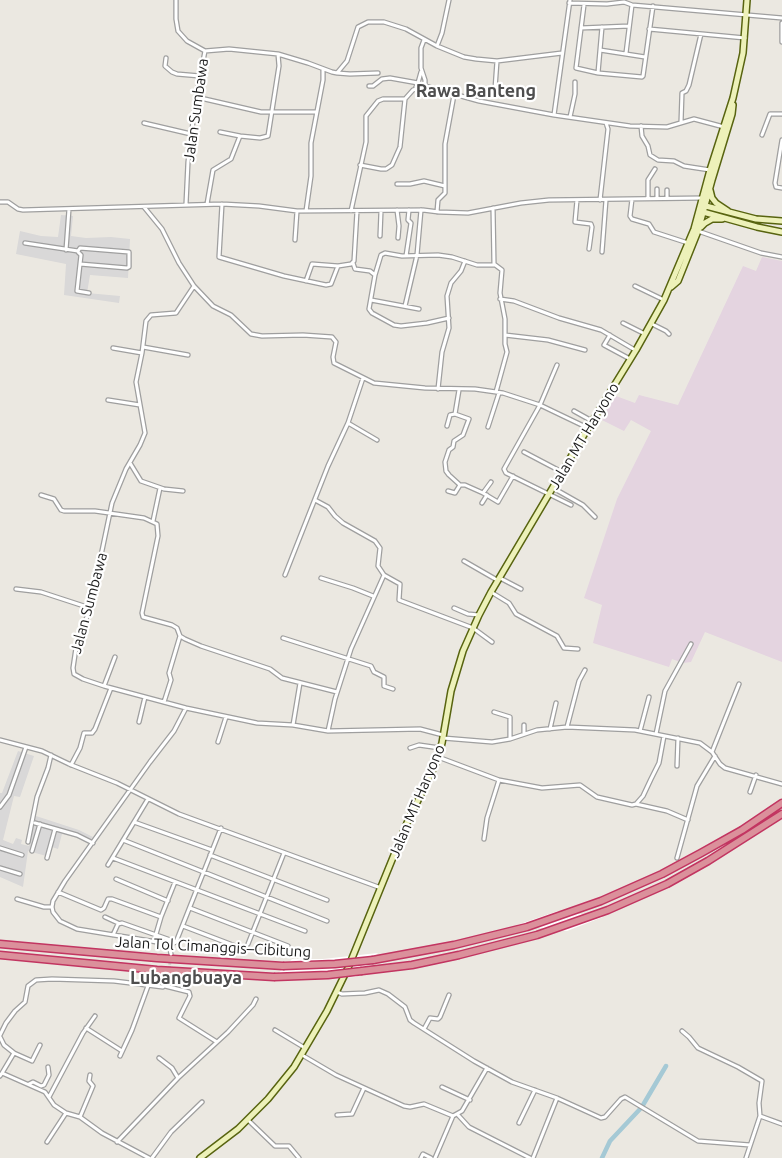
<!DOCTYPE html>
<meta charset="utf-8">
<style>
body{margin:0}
canvas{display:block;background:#ebe8e1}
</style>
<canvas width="782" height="1158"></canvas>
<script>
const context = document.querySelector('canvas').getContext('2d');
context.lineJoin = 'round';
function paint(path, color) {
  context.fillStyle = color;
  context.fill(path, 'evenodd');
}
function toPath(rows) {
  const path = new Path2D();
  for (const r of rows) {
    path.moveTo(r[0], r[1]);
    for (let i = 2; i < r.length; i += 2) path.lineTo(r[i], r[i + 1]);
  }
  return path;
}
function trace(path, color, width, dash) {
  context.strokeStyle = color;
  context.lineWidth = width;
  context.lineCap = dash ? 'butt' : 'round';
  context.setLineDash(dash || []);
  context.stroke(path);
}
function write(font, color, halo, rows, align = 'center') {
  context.font = font + ' Ubuntu,sans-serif';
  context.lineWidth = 4.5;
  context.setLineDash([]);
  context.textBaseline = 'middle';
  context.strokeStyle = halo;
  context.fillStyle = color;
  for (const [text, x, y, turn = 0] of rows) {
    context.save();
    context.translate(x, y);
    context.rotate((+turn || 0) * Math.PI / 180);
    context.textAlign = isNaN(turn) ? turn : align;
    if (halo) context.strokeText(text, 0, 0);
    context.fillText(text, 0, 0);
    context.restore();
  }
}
paint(toPath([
 [61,215,73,216,71,236,86,238,111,237,130,239,128,278,90,275,87,293,120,296,119,303,64,295,66,264,16,254,20,231,41,236,58,237],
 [18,751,34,756,20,797,14,796,3,840,13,844,16,838,22,840,21,844,29,846,36,816,79,830,93,837,90,841,62,834,58,849,52,847,50,857,28,851,23,887,0,877,0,793,2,793]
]), '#d9d8d8');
paint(toPath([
 [762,257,782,261,782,662,705,632,691,662,683,663,672,659,669,667,593,643,602,605,584,598,617,499,651,431,631,420,624,431,600,419,616,396,635,403,639,395,678,405,743,266,756,271]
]), '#e4d4e0');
paint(toPath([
 [558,911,603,917,567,931,517,925],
 [378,953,356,977,271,981,292,959,323,959]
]), '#fff');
trace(toPath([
 [643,1105,666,1066],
 [602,1158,610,1141,641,1108]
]), '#a5c9d5', 4.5);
trace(toPath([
 [168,978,171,954]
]), '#ccc9c3', 3, [3, 1.5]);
const street = toPath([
 [176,0,176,19,178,31,187,41,205,51],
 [569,3,607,4,624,2,632,5,782,18],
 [584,5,576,68,598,73,642,77,643,76,653,6],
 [782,23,782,42],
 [581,28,629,26],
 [649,29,745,38],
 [437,46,442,33,449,0],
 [600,50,645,57],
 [205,51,229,49,278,54,308,63,332,72,337,73,347,61,358,27,368,22,384,22,406,29,437,46,464,57,476,59,497,61,562,53],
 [626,53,632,5],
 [166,58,165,66,172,72,177,74,200,76],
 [337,73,350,74,378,73],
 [598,73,602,27],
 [418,83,421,72],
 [369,86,373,86,382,79,390,78,418,83,416,87],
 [425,86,479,101,554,115,630,126,667,127,694,119,724,127],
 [495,89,497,61],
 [196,97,261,112,316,112],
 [554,115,570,0],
 [570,117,575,94,575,82],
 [681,122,682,93,686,91,689,85,701,34],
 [144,123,191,134],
 [641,126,642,136,648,146,650,155,658,160,674,161,684,166,710,170],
 [220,132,240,136],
 [762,135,770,114,782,114],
 [782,140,775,183,776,187,782,188],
 [360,165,381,169,386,169,392,165,400,147,405,99],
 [397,184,410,184,424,181,445,186],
 [648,198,648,180,655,169],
 [657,198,657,189],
 [667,198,667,190],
 [632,199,630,216,632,219,649,224,654,232,688,243],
 [577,200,575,222,591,224,592,227,589,249],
 [600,200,608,129,606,123],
 [0,202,8,202,18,209,23,210,222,204,259,206,297,211,423,210,439,212,468,213,521,203,549,200,702,198],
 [186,204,188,162,196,97,205,51],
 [207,204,213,170,231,159,240,136,260,138,268,136,279,66,278,54],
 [222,204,219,257,284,276,326,285,331,284,338,266,351,264,354,261,357,211],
 [144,207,162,229,179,263,194,286,213,306,231,315,251,334,262,336,303,335,332,337,336,342,333,357,334,363,374,383,425,388,475,389,503,393,540,405,588,428],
 [493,208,494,264,502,270,500,293,505,319,505,344,507,352,496,392],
 [397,210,399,226,398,238],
 [306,211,311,176,311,143,323,80,323,69],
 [351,211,366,142,366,116,378,101,383,99,405,99,413,90,425,86,425,80,421,68,421,48,424,40],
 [437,212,438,200,445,193,445,144,454,95],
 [698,231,761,253,782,257],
 [380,236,381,211],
 [295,240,297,211],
 [25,243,78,251,80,248,129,252,129,267,127,268,80,264,77,291,89,293],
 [66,250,69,209],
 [78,252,81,255,80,264],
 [602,252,606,200],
 [406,256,411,223,408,220,409,210],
 [353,263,355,269,370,271,375,275,369,309,372,313,394,325,401,326,427,323,449,318],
 [375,275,381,255,385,253,402,256,438,255,452,257,477,265,494,265],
 [306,281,312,264,338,266],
 [194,286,176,313,151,315,146,321,142,353,136,382,145,433,140,445,126,469,112,503,90,608,76,648,73,668,74,674,83,679,104,686,186,708,257,723,293,725,328,731,420,729,443,735],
 [635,286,664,300],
 [500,299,514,301,559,318,601,330,635,350],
 [371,300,419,309],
 [405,306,417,255,421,210],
 [623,323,645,334],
 [652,324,666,331,669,334],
 [505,335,548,340,585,350],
 [610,335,604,345,630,359],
 [143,347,188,355],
 [113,348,142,353],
 [557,365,540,405,504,469,506,473,571,505],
 [438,389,442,352,449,328,447,296,451,283,461,271,465,261],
 [108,400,140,405],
 [574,411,592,421],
 [348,423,377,440],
 [447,426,450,415,455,414,459,390],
 [488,427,499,393],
 [524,452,562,472],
 [130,463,141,481,164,489,183,491],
 [461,485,465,485,483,493,498,502,513,476],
 [553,488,583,505,595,517],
 [448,491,455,493,460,485,449,475,446,471,445,462,449,450,453,447,454,441,463,435,469,419,455,414],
 [483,493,491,482],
 [41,495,54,499,61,510,64,511,95,511,144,518,157,524,158,536,142,613,143,617,172,625,177,628,180,636,185,639,201,646,270,669,282,678,337,692],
 [315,500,328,507,335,516,343,523,375,541,380,548,378,566,384,575,351,649,335,699,328,731],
 [482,503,487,495],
 [153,521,160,488],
 [464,561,497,580],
 [285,575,328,466,348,423,363,378],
 [384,575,400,584,399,600,473,628,492,642],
 [321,578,353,588,373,596],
 [500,578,521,589],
 [16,589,41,592,90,608],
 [491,592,509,603,516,614,557,636,564,648,578,649],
 [454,608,468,614,479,615],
 [283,638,371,666,374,672,384,677,384,686,393,689],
 [104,686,115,657],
 [164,702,171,680,169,673,180,636],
 [494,712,510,717,510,739],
 [139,722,145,697],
 [293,725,300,683],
 [524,725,524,734],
 [567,727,579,681,585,670],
 [550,729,556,703],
 [640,731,649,697],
 [656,734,665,691,691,644],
 [443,738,492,742,510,739,537,730,567,727,635,730,700,743,712,752,720,764,725,768,782,784],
 [0,740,42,751,69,764,117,783,179,814,381,888],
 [218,742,226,717],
 [410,748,419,745,440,748],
 [712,752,739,684],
 [438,757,499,780,542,788,580,785,597,797,632,805,636,804,643,796,651,779,659,763,664,736],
 [71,765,80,748,84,733,92,733,95,729,111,688],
 [677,766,678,738],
 [750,792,756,775],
 [636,804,667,811,688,820],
 [0,807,9,795,26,747],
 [134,822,212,850],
 [35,823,77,835,93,843],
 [484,839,487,818,499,780],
 [123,840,327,921],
 [28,842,37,797,48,768,51,755],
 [0,848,22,855],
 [32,851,40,824],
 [210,855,327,900],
 [47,858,55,829],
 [113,858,305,931],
 [677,858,697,786,715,756],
 [108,865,148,799],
 [0,868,20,874],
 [116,879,168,901],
 [58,892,101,910,104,908,108,899,112,899,161,917,175,882],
 [17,899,44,907,52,907],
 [190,908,288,946],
 [105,917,118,923],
 [183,926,238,947],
 [113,935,118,924,122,923,176,942],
 [154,941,161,917],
 [248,944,284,853],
 [169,945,176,942,221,828],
 [171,954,169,945,163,943,77,929,60,921,53,912,52,907,53,901,65,881,150,762,174,731,186,708],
 [165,986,189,992,190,996,179,1018,217,1042],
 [337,992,342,994,365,993,379,990,388,994,405,1007,410,1020,414,1023,474,1061,512,1082,557,1098,601,1118,605,1117,621,1099,625,1097,698,1141,750,1145],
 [86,1028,122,1051],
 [424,1029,430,1018,438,1019,440,1017,449,995],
 [275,1030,305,1048],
 [682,1031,689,1037,698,1048,738,1067,762,1081,759,1103,760,1116,746,1158],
 [0,1035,6,1023,15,1011,25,1002,28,986,36,980,52,979,114,981,163,987,167,983,168,978],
 [0,1037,4,1045,14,1053,2,1073],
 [14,1053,32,1061,40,1045],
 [302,1055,336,1075,404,1106,410,1107,424,1104,453,1116,462,1111,487,1068],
 [120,1056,132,1030,148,986],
 [0,1076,2,1073,45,1092,54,1105,66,1113,80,1117,102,1133,149,1158],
 [178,1078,228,1032,253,1005,256,999],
 [29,1084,33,1082,41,1086,44,1085,49,1075,48,1067],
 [442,1087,470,1100],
 [49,1097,83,1033,95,1016],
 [337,1115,352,1114,364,1088],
 [458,1115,469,1127,530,1158],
 [760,1116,782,1124],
 [80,1117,93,1086,89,1081,90,1075],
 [248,1120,275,1146,289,1146,299,1158],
 [519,1123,535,1090],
 [47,1142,66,1113],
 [117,1142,178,1078,172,1068,159,1058],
 [152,1158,171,1132,202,1102],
 [421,1158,423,1154,431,1158],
 [435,1158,453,1116],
 [533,1158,557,1098]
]);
const secondary = toPath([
 [710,190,712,198,716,203,728,211],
 [702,205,756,219,782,221],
 [703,212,757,227,782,232],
 [701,227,705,223,712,219,722,219],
 [671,287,678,281,698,231,712,180,732,114,733,105],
 [200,1158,238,1129,268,1099,294,1067,327,1011,348,968,407,823,436,763,442,743,451,691,463,651,479,615,491,592,588,428,636,350,664,300,694,229,710,170,733,98,743,53,747,0]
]);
const highway = toPath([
 [0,944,157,958,283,966],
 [0,955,157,970,274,977],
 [373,960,454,945,527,927,601,901,662,874,701,853,742,830,782,803],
 [362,971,412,965,459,955,537,935,608,910,667,884,708,861,782,814]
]);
trace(street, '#9f9f9f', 5.5);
trace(secondary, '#586410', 8);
trace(highway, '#c23561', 9);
trace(street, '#fff', 3);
trace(secondary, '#edf1b9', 5);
trace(highway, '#db909b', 6);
const highwayBridge = toPath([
 [283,966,335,964,373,960],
 [274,977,328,975,362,971]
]);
trace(highwayBridge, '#c23561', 9, []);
trace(highwayBridge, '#db909b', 6);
write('15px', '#1b1b1b', '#fff', [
 ["Jalan Sumbawa",196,110,-82],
 ["Jalan MT Haryono",584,436,-59],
 ["Jalan Sumbawa",89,603,-75],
 ["Jalan MT Haryono",417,801,-67],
 ["Jalan Tol Cimanggis–Cibitung",213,947,3]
]);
write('bold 18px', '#4e4e4e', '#fff', [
 ["Rawa Banteng",476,91],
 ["Lubangbuaya",186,978]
]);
</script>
